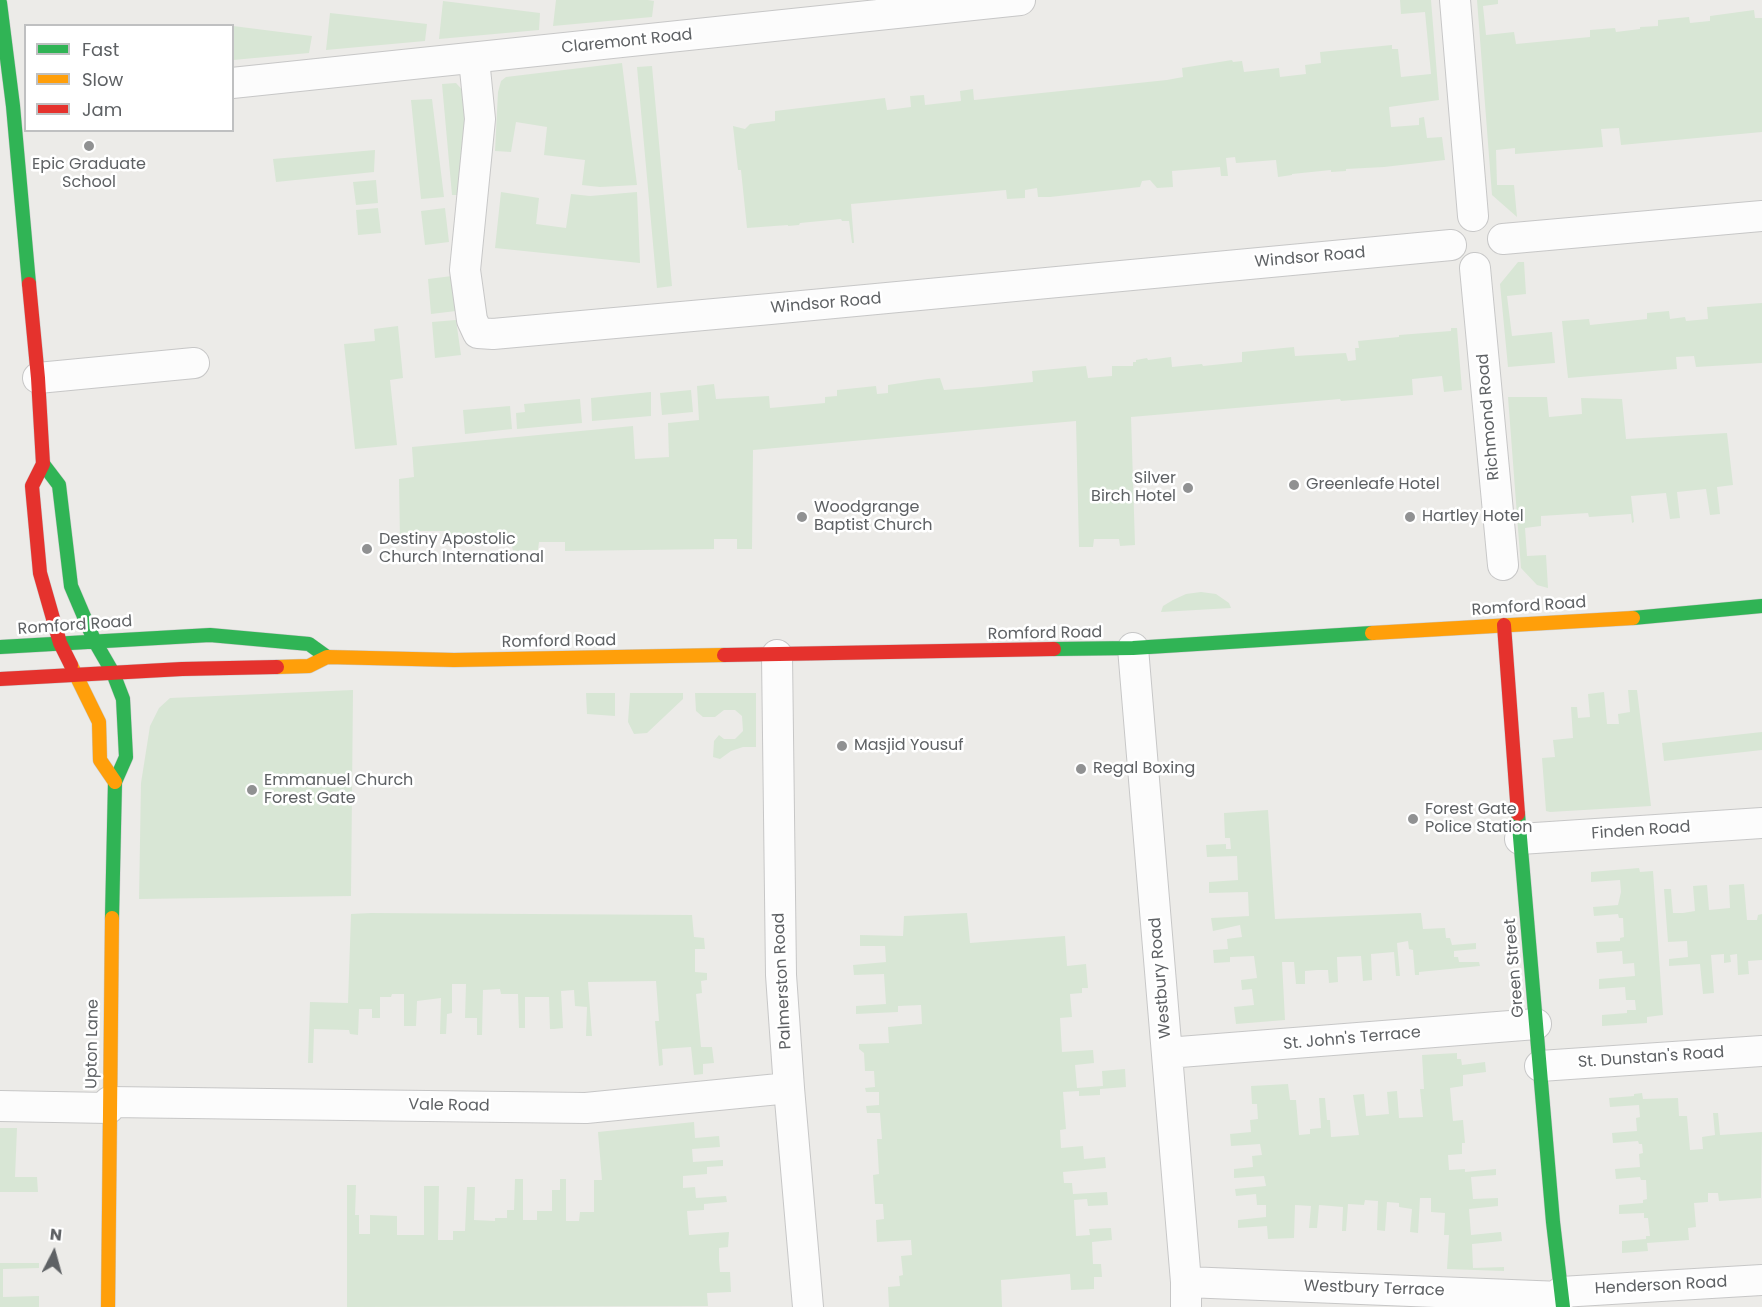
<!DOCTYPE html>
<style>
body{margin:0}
#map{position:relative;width:1762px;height:1307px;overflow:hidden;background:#ecebe8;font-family:Poppins,sans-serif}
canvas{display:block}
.legend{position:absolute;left:24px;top:24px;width:210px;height:108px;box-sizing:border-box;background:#fff;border:2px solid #bfc0c1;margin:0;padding:8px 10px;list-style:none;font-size:18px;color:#5e6164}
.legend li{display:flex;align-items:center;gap:12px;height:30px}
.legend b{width:30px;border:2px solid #bfc0c1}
.north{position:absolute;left:24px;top:1223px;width:60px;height:60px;-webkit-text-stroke:4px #fff;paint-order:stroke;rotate:6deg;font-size:16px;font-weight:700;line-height:24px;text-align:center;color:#5e6164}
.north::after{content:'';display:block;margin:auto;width:21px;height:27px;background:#5e6164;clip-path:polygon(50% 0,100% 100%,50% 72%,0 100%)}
</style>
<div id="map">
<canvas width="1762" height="1307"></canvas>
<ul class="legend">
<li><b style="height:8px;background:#30b455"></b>Fast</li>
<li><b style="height:8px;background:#ff9f0a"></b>Slow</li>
<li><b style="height:8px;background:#e5322d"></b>Jam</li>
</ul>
<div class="north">N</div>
</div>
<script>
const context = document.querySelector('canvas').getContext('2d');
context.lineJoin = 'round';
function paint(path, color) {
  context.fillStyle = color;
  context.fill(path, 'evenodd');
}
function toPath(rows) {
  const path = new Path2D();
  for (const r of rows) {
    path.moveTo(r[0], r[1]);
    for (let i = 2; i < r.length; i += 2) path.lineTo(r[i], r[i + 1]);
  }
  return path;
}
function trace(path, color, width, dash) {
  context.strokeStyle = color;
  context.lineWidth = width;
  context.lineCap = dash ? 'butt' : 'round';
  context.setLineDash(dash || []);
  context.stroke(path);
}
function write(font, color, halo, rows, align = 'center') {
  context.font = font + ' Poppins,sans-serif';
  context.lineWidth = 5;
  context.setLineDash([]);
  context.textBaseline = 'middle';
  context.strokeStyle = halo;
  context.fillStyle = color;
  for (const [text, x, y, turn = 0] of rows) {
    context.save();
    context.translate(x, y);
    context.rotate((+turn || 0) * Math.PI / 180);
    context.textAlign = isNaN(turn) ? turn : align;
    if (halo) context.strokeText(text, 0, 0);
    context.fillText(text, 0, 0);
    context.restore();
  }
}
paint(toPath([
 [556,0,648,0,654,1,652,17,553,26],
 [1400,0,1431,0,1439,100,1389,107,1391,127,1419,125,1419,118,1424,117,1427,138,1442,137,1445,160,1384,167,1346,169,1346,171,1331,172,1331,170,1292,174,1292,175,1278,177,1276,160,1236,163,1235,157,1226,158,1228,176,1221,176,1220,167,1172,171,1173,187,1157,188,1150,180,1142,181,1140,187,1050,197,1038,197,1037,188,1025,190,1025,198,1007,199,1006,190,851,204,854,243,852,243,849,221,842,221,841,219,800,223,799,225,788,226,788,225,747,228,741,170,738,170,733,126,745,129,750,124,775,121,775,111,885,98,887,110,911,107,910,96,924,95,925,105,961,101,960,91,973,89,974,100,1167,80,1183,77,1182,68,1232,60,1233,62,1242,61,1244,72,1279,68,1280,77,1306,74,1305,65,1321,63,1320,52,1392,45,1392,49,1398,49,1401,77,1431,74,1425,12,1401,14],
 [1477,0,1498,0,1498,4,1483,6,1486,35,1514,32,1516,44,1590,37,1590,30,1615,28,1616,32,1640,29,1640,27,1658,26,1658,20,1689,17,1690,23,1710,21,1710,16,1754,10,1755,18,1762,18,1762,132,1621,145,1619,128,1601,129,1603,147,1515,154,1515,148,1496,150,1497,185,1514,185,1517,217,1492,195],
 [443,1,540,13,539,30,439,39],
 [330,13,427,24,425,41,326,50],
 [233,26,312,36,309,53,233,60],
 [622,63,637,185,600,187,582,185,585,160,544,155,547,127,516,122,511,152,495,151,498,92,501,81,506,77],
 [652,66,672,286,657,288,637,67],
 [456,83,466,94,467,106,457,195,452,195,442,84],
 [432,99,444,197,421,199,411,100],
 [375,150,374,172,276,182,273,159],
 [376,180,378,203,356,205,353,182],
 [501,192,539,198,536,224,566,228,571,194,590,196,637,192,640,263,495,248],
 [378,208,381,233,358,235,356,210],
 [445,208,449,242,425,245,421,211],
 [1518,262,1524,262,1526,294,1507,296,1512,336,1552,332,1555,363,1508,367,1500,284],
 [452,276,456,311,431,314,428,279],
 [1762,303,1762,363,1696,367,1694,356,1676,357,1677,369,1568,378,1562,321,1589,319,1590,325,1647,319,1647,313,1669,311,1670,319,1685,317,1686,321,1708,319,1707,307],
 [456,320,461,355,435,358,432,322],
 [398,326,403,378,390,380,397,445,355,449,344,344,375,341,374,329],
 [1451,328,1457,328,1462,390,1444,392,1442,376,1412,379,1413,395,1341,401,1340,399,1131,417,1135,545,1120,546,1119,539,1094,539,1093,547,1079,547,1076,421,753,450,752,549,737,549,737,539,714,539,714,549,565,551,565,542,539,542,538,550,513,551,512,546,471,546,470,543,450,543,450,531,419,531,419,543,400,543,399,479,414,477,412,447,633,426,635,459,669,457,668,423,699,420,697,386,714,384,716,399,769,396,770,408,825,403,825,397,837,396,837,390,876,386,877,394,888,393,888,385,928,379,940,378,944,390,982,387,1033,382,1032,371,1086,366,1088,378,1112,376,1112,366,1133,366,1133,362,1136,362,1136,360,1147,358,1148,360,1171,357,1172,367,1202,364,1203,366,1242,362,1242,352,1294,347,1295,356,1346,353,1348,361,1356,360,1355,348,1359,348,1358,341,1399,337,1399,335,1451,331],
 [691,390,693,412,662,415,660,393],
 [651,392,651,416,592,421,591,398],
 [1508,397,1547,397,1549,417,1582,414,1581,398,1622,399,1626,439,1727,433,1733,485,1717,487,1720,514,1710,515,1706,489,1677,492,1680,518,1670,519,1666,493,1631,496,1634,522,1632,523,1631,514,1589,517,1588,513,1541,516,1541,526,1525,528,1527,556,1546,555,1548,588,1537,585,1521,568],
 [580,399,582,423,517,429,516,413,525,412,524,404],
 [510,406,512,429,465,434,463,410],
 [1201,592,1216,594,1229,603,1231,608,1161,612,1163,606,1173,600,1186,594],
 [353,690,351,896,139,899,141,783,150,726,159,708,170,698],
 [1628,690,1637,690,1651,806,1550,812,1546,811,1542,758,1555,757,1553,740,1573,738,1571,707,1577,707,1578,718,1590,717,1588,694,1604,692,1607,724,1619,724,1618,714,1630,712],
 [586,693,615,693,615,716,587,714],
 [630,693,683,693,683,699,647,733,634,734,628,722],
 [695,693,756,693,756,747,743,747,731,751,720,759,713,757,714,741,719,735,724,739,735,739,743,731,742,716,735,710,724,710,715,717,703,717,696,711],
 [1762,732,1762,750,1664,761,1662,743],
 [1268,810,1275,919,1421,913,1423,929,1445,928,1446,938,1450,938,1452,945,1476,943,1476,949,1454,951,1454,957,1458,957,1459,962,1479,962,1480,966,1419,972,1419,975,1415,975,1413,950,1409,949,1408,941,1397,943,1400,976,1396,976,1394,952,1371,954,1372,980,1363,981,1361,956,1337,957,1338,982,1329,983,1328,970,1317,970,1305,971,1305,984,1296,984,1294,962,1282,962,1285,1020,1236,1024,1234,1007,1254,1005,1252,989,1242,990,1241,980,1257,978,1254,956,1230,957,1230,962,1214,963,1213,950,1228,949,1227,939,1242,937,1240,925,1213,931,1211,918,1249,916,1248,892,1209,893,1209,882,1238,880,1237,856,1207,857,1206,845,1226,844,1226,849,1231,849,1230,838,1225,838,1224,813],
 [1639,868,1640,872,1653,871,1663,1015,1647,1017,1647,1023,1602,1026,1602,1015,1627,1013,1627,1010,1636,1010,1635,1000,1626,1000,1625,987,1599,989,1599,979,1635,976,1634,963,1623,964,1622,951,1597,953,1596,942,1620,941,1620,938,1624,937,1623,918,1619,918,1618,914,1594,916,1593,907,1618,905,1621,892,1620,880,1591,882,1591,872],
 [1744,884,1747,920,1757,920,1758,915,1762,914,1762,960,1748,961,1749,974,1738,975,1737,954,1730,955,1731,962,1724,963,1724,954,1711,955,1714,993,1703,994,1700,964,1669,966,1669,959,1688,957,1687,941,1668,942,1664,889,1671,889,1673,913,1683,913,1695,911,1693,886,1707,885,1709,910,1730,908,1729,885],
 [371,913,692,915,694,937,704,938,705,949,695,949,695,972,707,973,707,980,701,981,702,993,696,994,701,1047,712,1047,714,1063,703,1064,703,1074,694,1075,691,1047,662,1049,663,1065,659,1066,655,1021,659,1021,656,981,588,982,592,1036,586,1036,587,1007,575,1006,574,990,561,991,563,1028,554,1029,550,1029,549,997,525,997,525,1028,519,1028,518,994,501,994,500,989,483,990,482,1035,477,1035,477,1018,465,1018,466,984,452,984,452,1013,447,1014,446,1034,440,1034,441,998,417,1001,416,1026,404,1026,404,994,392,994,391,997,380,997,380,1018,372,1018,372,1009,359,1009,358,1035,350,1034,349,1030,314,1029,313,1063,308,1063,310,1002,348,1003,351,914],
 [967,913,970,943,1065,936,1067,966,1086,964,1088,988,1082,988,1082,993,1070,994,1072,1017,1060,1018,1062,1052,1093,1050,1094,1063,1075,1065,1077,1088,1103,1086,1102,1071,1125,1069,1126,1087,1100,1089,1100,1095,1079,1096,1079,1091,1063,1092,1066,1129,1060,1130,1061,1148,1083,1146,1084,1159,1105,1157,1106,1168,1063,1172,1064,1183,1072,1183,1073,1194,1107,1192,1108,1205,1088,1206,1087,1199,1074,1200,1076,1236,1090,1235,1089,1229,1111,1228,1112,1240,1092,1242,1093,1264,1101,1264,1102,1277,1094,1277,1094,1289,1071,1290,1070,1274,1001,1280,1002,1307,889,1307,888,1287,900,1286,899,1276,903,1275,901,1256,912,1255,911,1240,877,1242,876,1220,884,1219,883,1204,875,1204,873,1175,879,1174,877,1139,882,1139,880,1113,867,1113,866,1106,879,1105,879,1092,866,1092,865,1088,875,1087,874,1071,865,1071,864,1053,859,1049,859,1044,889,1043,888,1027,922,1024,921,1005,898,1006,898,1012,856,1014,856,1006,886,1004,884,974,854,975,853,965,886,962,885,946,860,946,860,935,903,936,904,916],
 [1457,1053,1457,1059,1461,1059,1462,1065,1485,1062,1486,1072,1463,1075,1463,1086,1450,1088,1453,1121,1463,1120,1465,1143,1462,1143,1462,1154,1448,1155,1449,1170,1465,1169,1465,1172,1496,1169,1496,1175,1471,1177,1473,1199,1498,1198,1498,1206,1469,1209,1471,1235,1501,1232,1502,1241,1472,1244,1473,1268,1504,1267,1504,1271,1447,1269,1449,1235,1444,1235,1445,1213,1431,1212,1431,1198,1420,1198,1418,1233,1410,1232,1412,1209,1399,1207,1399,1203,1387,1202,1385,1231,1377,1230,1378,1201,1365,1200,1364,1205,1348,1204,1346,1231,1342,1231,1343,1207,1319,1205,1317,1228,1309,1228,1311,1206,1295,1205,1294,1238,1268,1239,1267,1226,1238,1228,1238,1220,1266,1217,1266,1205,1257,1205,1256,1194,1236,1196,1235,1189,1266,1186,1264,1176,1234,1178,1234,1169,1253,1167,1252,1156,1262,1155,1260,1144,1231,1146,1230,1134,1251,1132,1250,1120,1258,1119,1257,1104,1252,1104,1251,1086,1288,1084,1290,1100,1296,1100,1299,1135,1310,1134,1310,1129,1321,1128,1319,1098,1325,1098,1327,1120,1330,1120,1331,1137,1359,1135,1353,1095,1364,1094,1366,1116,1389,1114,1387,1092,1397,1091,1399,1118,1423,1117,1420,1089,1424,1089,1422,1055],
 [1642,1093,1643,1099,1678,1098,1679,1116,1687,1116,1690,1150,1703,1149,1702,1137,1715,1135,1713,1113,1718,1113,1720,1135,1762,1132,1761,1198,1719,1201,1718,1193,1708,1193,1708,1202,1694,1203,1696,1227,1688,1228,1689,1240,1647,1243,1648,1251,1622,1253,1622,1241,1646,1239,1646,1236,1650,1236,1648,1218,1644,1218,1644,1213,1619,1214,1619,1205,1643,1203,1643,1200,1647,1199,1646,1180,1641,1180,1640,1177,1616,1179,1615,1169,1640,1167,1639,1154,1643,1153,1642,1144,1639,1144,1638,1141,1613,1143,1612,1133,1637,1131,1636,1118,1640,1117,1639,1105,1610,1107,1609,1098,1634,1096,1634,1094],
 [694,1122,695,1138,719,1136,720,1147,692,1149,693,1162,723,1160,723,1166,707,1167,707,1174,683,1176,683,1188,695,1187,696,1198,726,1196,727,1202,704,1204,704,1210,687,1211,689,1235,729,1232,728,1247,719,1248,719,1260,720,1272,730,1272,731,1292,707,1293,708,1306,347,1307,347,1185,356,1185,355,1215,359,1215,359,1234,370,1234,370,1215,397,1216,397,1235,424,1235,424,1186,439,1186,438,1240,453,1240,453,1231,465,1231,467,1187,475,1187,474,1220,495,1221,495,1218,507,1218,507,1210,514,1210,515,1179,523,1179,523,1220,537,1220,537,1211,552,1211,552,1190,560,1190,560,1179,566,1179,566,1221,579,1221,580,1212,594,1212,594,1180,602,1180,598,1132],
 [0,1128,17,1128,15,1177,37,1177,38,1192,0,1192],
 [0,1263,39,1263,39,1268,3,1269,3,1297,39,1296,39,1307,0,1307]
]), '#d8e6d5');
const street = toPath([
 [1455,0,1473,216],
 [474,59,480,119,465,270,472,320,478,333,493,334,770,309,1451,245],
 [232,83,1020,0],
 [1503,239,1762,216],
 [1475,268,1503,565],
 [38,378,194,363],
 [1133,648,1186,1282,1186,1307],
 [777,655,781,975,789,1088,808,1307],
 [1520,839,1762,823],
 [1167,1053,1536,1024],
 [1540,1066,1762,1051],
 [109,1102,586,1108,789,1088],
 [0,1106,109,1108],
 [1186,1282,1561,1297],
 [1561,1292,1762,1280]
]);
const fast = toPath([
 [0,3,13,106,29,284],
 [43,464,59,485,71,586,94,640,113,673,123,699,126,757,115,782,112,918],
 [1633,618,1762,606],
 [0,647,210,635,309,644,327,657],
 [1054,649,1133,648,1372,633],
 [1518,814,1553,1222,1563,1307]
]);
const slow = toPath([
 [1372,633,1633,618],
 [71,665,99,722,100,760,115,782],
 [277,667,309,666,327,657,454,660,724,655],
 [108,1307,112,918]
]);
const jam = toPath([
 [29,284,38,378,43,464,32,486,40,573,60,643,71,665],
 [1504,625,1518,814],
 [724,655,1054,649],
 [0,679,182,669,277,667]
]);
trace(street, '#c7c7c7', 32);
trace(fast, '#c9c9c9', 15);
trace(slow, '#c9c9c9', 15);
trace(jam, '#c9c9c9', 15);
trace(street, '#fcfcfc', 30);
trace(fast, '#30b455', 14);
trace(slow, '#ff9f0a', 14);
trace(jam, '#e5322d', 14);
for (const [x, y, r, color] of [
 [89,146,6,"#909192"],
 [1294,485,6,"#909192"],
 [1188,488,6,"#909192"],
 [802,517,6,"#909192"],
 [1410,517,6,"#909192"],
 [367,549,6,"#909192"],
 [842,746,6,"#909192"],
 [1081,769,6,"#909192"],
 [252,790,6,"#909192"],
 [1413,819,6,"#909192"]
]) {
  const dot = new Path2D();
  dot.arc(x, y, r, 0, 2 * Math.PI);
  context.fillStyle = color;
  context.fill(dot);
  trace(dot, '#fff', 2);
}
write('16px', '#5e6164', '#fff', [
 ["Claremont Road",627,42,-6],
 ["Windsor Road",1310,258,-5],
 ["Windsor Road",826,304,-5],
 ["Richmond Road",1489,417,-95],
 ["Romford Road",1529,607,-4],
 ["Romford Road",75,626,-4],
 ["Romford Road",1045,634,-1],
 ["Romford Road",559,642,-1],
 ["Finden Road",1641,831,-4],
 ["Green Street",1515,968,-95],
 ["Westbury Road",1161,978,-95],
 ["Palmerston Road",783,981,-93],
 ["St. John's Terrace",1352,1039,-5],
 ["Upton Lane",93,1044,-89],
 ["St. Dunstan's Road",1651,1058,-4],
 ["Vale Road",449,1106,1],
 ["Henderson Road",1661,1286,-3],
 ["Westbury Terrace",1374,1289,2]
]);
write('16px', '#5e6164', '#fff', [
 ["Epic Graduate",89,165,"center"],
 ["School",89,183,"center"],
 ["Silver",1176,479,"right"],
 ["Birch Hotel",1176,497,"right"],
 ["Greenleafe Hotel",1306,485],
 ["Woodgrange",814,508],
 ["Baptist Church",814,526],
 ["Hartley Hotel",1422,517],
 ["Destiny Apostolic",379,540],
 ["Church International",379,558],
 ["Masjid Yousuf",854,746],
 ["Regal Boxing",1093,769],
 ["Emmanuel Church",264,781],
 ["Forest Gate",264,799],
 ["Forest Gate",1425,810],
 ["Police Station",1425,828]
], 'left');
</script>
